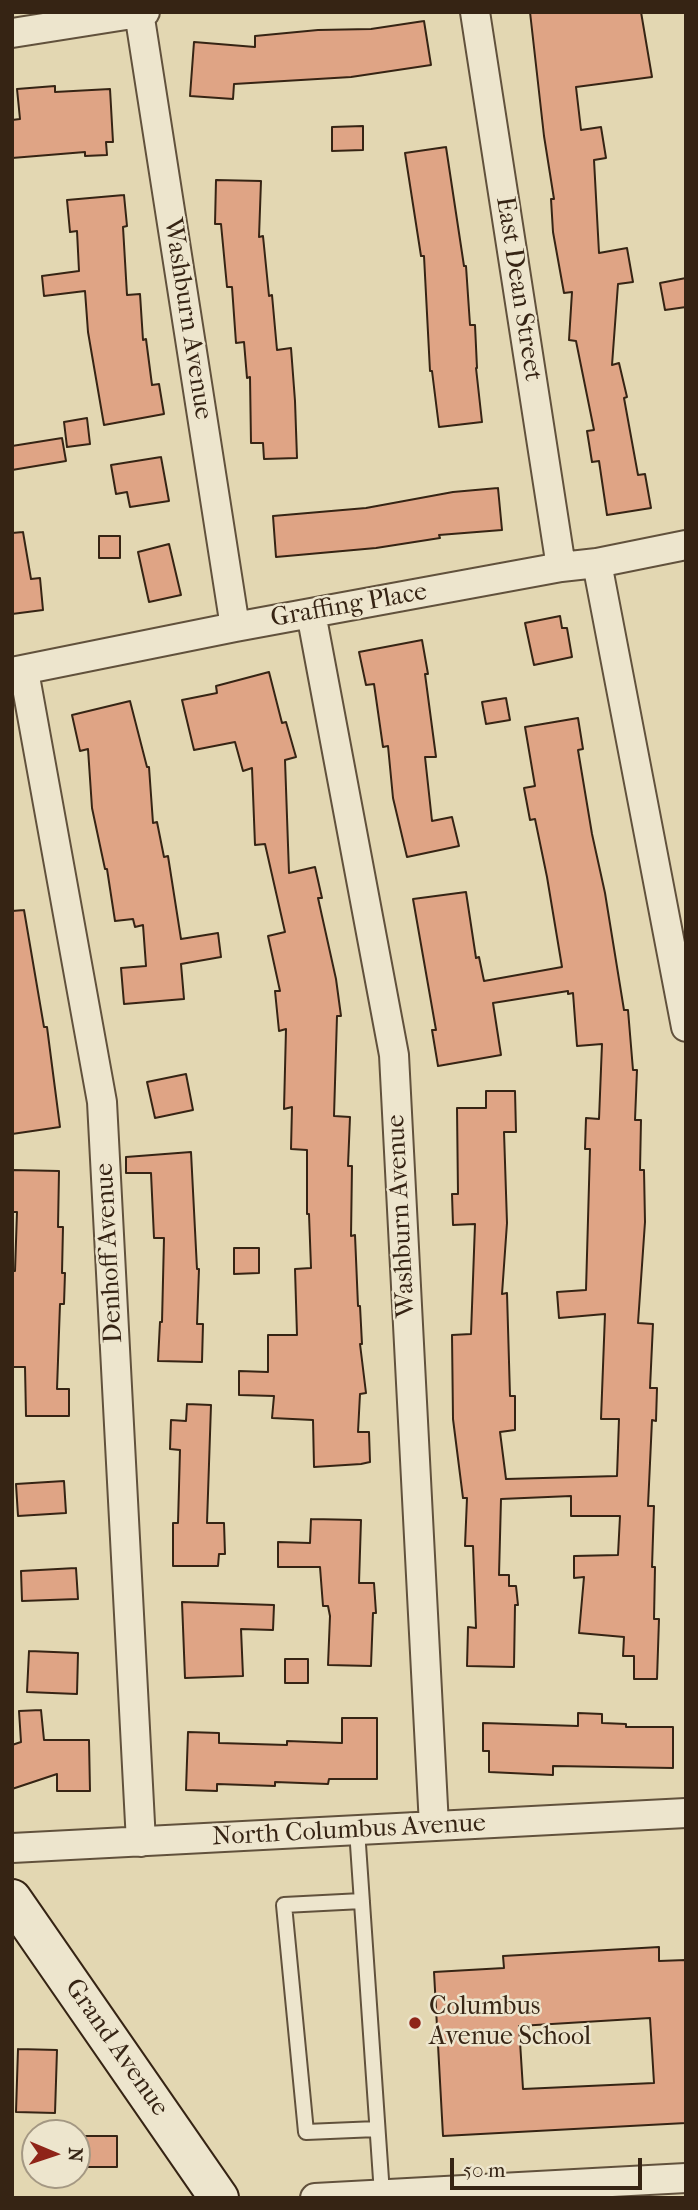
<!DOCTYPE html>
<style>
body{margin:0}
#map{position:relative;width:698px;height:2210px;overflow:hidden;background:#e3d7b2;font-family:"IM FELL French Canon",serif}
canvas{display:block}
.frame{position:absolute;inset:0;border:14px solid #362414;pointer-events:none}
.north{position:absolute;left:21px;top:2119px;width:70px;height:70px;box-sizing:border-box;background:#ede5cd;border:2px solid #a49883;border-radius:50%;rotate:92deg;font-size:19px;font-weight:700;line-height:28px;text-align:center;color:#362414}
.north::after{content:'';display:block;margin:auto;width:24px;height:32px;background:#8f2418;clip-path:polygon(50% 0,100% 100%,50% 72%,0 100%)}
.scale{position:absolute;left:450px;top:2158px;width:192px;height:32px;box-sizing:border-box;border:4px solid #362414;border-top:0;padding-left:9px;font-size:21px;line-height:24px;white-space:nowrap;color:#362414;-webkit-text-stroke:5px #ede5cd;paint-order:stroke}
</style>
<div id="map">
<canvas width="698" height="2210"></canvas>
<div class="frame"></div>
<div class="north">N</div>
<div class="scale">50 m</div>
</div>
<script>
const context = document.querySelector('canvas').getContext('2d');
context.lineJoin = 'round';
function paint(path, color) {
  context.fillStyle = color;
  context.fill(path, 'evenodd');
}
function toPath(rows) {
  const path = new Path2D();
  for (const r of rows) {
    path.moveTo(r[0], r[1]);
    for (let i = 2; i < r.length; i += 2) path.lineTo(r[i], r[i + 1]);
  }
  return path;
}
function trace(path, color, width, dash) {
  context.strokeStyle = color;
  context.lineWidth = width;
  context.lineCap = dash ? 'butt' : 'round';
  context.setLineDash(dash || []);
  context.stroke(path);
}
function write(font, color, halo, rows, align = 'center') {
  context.font = font + ' "IM FELL French Canon",serif';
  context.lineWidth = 5;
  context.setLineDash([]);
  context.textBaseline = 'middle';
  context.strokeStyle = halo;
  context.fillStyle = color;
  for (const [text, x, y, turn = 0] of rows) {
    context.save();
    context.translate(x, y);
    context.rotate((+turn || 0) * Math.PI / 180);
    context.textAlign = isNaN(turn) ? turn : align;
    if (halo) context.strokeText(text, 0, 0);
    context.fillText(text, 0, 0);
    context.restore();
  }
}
const building = toPath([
 [530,12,641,12,652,77,576,87,581,130,601,127,606,158,594,160,599,253,627,248,633,282,618,284,612,365,619,363,627,397,624,398,638,475,645,474,651,508,607,515,599,461,592,462,587,431,594,430,576,341,569,340,572,292,564,293,553,232,551,199,554,199,544,136,530,12],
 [424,21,431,65,351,77,234,84,233,99,190,96,194,42,255,47,255,36,318,30,371,29,424,21],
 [55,86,55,92,110,89,113,142,106,142,107,155,85,156,85,152,12,158,12,120,20,119,17,89,55,86],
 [363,126,363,150,332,151,332,127,363,126],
 [446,147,464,266,466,266,470,325,475,325,477,368,476,368,482,422,439,427,432,371,430,371,424,256,421,256,405,153,446,147],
 [216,180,261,181,259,237,263,236,269,296,272,295,277,350,291,348,295,401,297,458,264,459,263,443,251,443,250,377,247,378,244,342,236,343,232,287,227,287,221,224,215,224,216,180],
 [124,195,127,226,123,227,127,295,140,294,143,340,146,339,152,385,159,384,164,414,104,425,88,332,85,291,44,296,42,276,79,271,77,231,70,232,67,200,124,195],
 [686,278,686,307,665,310,660,283,686,278],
 [87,418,90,444,67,447,64,422,87,418],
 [62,438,66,461,12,470,12,446,62,438],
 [161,457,169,501,130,507,127,492,116,494,111,465,161,457],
 [498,488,502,530,439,535,440,538,376,548,276,557,273,516,366,508,453,492,498,488],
 [23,532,31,579,40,578,43,610,12,614,12,533,23,532],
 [99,536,120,536,120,558,99,558,99,536],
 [169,544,181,595,149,602,138,552,169,544],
 [560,616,562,628,567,628,572,657,534,665,525,623,560,616],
 [422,640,428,674,425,674,436,757,425,757,432,821,452,817,459,846,407,857,393,798,388,746,383,747,374,684,366,685,359,652,422,640],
 [269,672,282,723,286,722,296,757,285,760,289,873,315,867,322,898,318,898,336,979,341,1016,337,1016,334,1116,350,1117,348,1166,352,1166,351,1236,355,1235,358,1306,360,1306,362,1344,360,1344,366,1393,360,1394,358,1432,369,1432,370,1462,361,1464,314,1467,313,1420,272,1418,274,1396,239,1395,239,1371,268,1372,268,1335,297,1335,295,1269,311,1268,309,1214,307,1214,307,1150,291,1149,292,1107,284,1109,286,1029,279,1031,275,991,280,991,268,936,285,932,265,844,255,845,252,768,243,771,235,742,194,750,182,700,217,693,216,686,269,672],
 [506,698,510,720,486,724,482,702,506,698],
 [130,701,147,767,149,767,153,823,157,822,164,857,168,856,181,939,218,933,221,957,181,964,184,999,124,1004,121,968,146,966,143,925,135,927,133,919,115,921,107,869,105,869,92,808,88,749,80,751,72,715,130,701],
 [578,718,583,749,578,750,592,834,605,893,624,1010,628,1010,633,1070,637,1070,635,1120,641,1120,640,1170,644,1170,645,1222,638,1323,653,1324,650,1388,657,1388,656,1421,652,1420,648,1506,654,1506,652,1567,655,1567,654,1619,659,1619,657,1679,634,1679,634,1656,623,1656,624,1637,579,1633,584,1577,574,1578,574,1556,618,1555,620,1516,571,1516,571,1496,501,1499,499,1575,509,1575,509,1586,516,1586,518,1605,515,1605,514,1667,467,1666,468,1627,476,1628,473,1546,465,1546,467,1498,463,1498,453,1419,452,1335,471,1334,475,1224,453,1225,452,1194,458,1194,457,1108,486,1108,486,1091,515,1091,516,1132,504,1132,507,1223,502,1294,507,1293,510,1396,515,1396,515,1430,500,1432,506,1479,617,1476,619,1419,601,1419,605,1314,559,1318,557,1292,586,1290,590,1149,585,1149,586,1118,599,1119,602,1044,577,1046,573,993,568,994,568,991,493,1003,501,1055,438,1066,432,1030,436,1030,413,899,466,892,476,958,479,957,484,981,562,967,547,877,535,819,530,820,524,788,535,786,525,727,578,718],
 [24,910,44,1027,47,1027,60,1127,12,1134,12,911,24,910],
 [186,1074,193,1110,155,1118,147,1082,186,1074],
 [191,1152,197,1269,199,1269,197,1324,203,1324,202,1362,158,1361,160,1322,162,1322,164,1238,154,1238,151,1173,126,1173,126,1157,191,1152],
 [12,1170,59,1171,58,1227,63,1227,62,1273,65,1273,64,1304,60,1304,57,1389,69,1389,69,1416,26,1416,25,1367,12,1367,12,1271,15,1271,17,1212,12,1212,12,1170],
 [234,1248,259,1248,259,1273,234,1274,234,1248],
 [187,1404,211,1405,207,1523,224,1523,225,1554,219,1554,218,1566,173,1566,173,1523,178,1523,180,1450,170,1449,171,1420,186,1421,187,1404],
 [64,1481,66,1513,18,1516,16,1484,64,1481],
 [311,1519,361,1520,359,1583,374,1583,376,1613,373,1613,371,1666,328,1665,330,1616,328,1606,323,1606,320,1567,278,1567,278,1542,310,1543,311,1519],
 [76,1568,78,1599,22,1601,21,1571,76,1568],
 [182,1602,274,1605,273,1630,241,1629,243,1676,185,1678,182,1602],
 [29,1651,78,1653,77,1694,27,1692,29,1651],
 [285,1659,308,1659,308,1683,285,1683,285,1659],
 [41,1710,44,1740,89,1740,90,1791,57,1791,57,1774,12,1789,12,1745,21,1742,19,1711,41,1710],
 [578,1713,602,1714,602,1723,626,1724,626,1727,673,1727,673,1768,553,1766,553,1775,489,1772,489,1751,483,1751,483,1723,578,1726,578,1713],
 [342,1718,377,1718,377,1779,329,1779,328,1784,275,1782,275,1786,217,1784,217,1791,186,1790,188,1732,219,1733,219,1743,287,1745,287,1741,342,1743,342,1718],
 [659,1947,659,1961,686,1960,686,2123,443,2136,434,1972,504,1968,503,1956,659,1947],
 [650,2018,654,2083,523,2089,519,2026,650,2018],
 [18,2049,57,2050,55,2113,16,2112,18,2049],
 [77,2136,117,2136,117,2167,77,2167,77,2136]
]);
paint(building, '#dfa485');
trace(building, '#362414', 2);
const lane = toPath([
 [357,1830,382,2194],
 [362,1901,284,1905,306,2132,377,2129]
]);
const street = toPath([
 [139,12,235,627],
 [475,12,561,567],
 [12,33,145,12],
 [597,563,686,1027],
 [311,613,394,1055,434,1826],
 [24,671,102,1102,141,1842],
 [12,672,235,627,561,567,597,563,686,545],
 [12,1848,686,1813],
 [315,2198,686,2178]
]);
const secondary = toPath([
 [12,1899,219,2198]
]);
trace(lane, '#61513c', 18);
trace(street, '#61513c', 32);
trace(secondary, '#362414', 42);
trace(lane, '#ede5cd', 14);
trace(street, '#ede5cd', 28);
trace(secondary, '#ede5cd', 38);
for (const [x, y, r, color] of [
 [415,2023,7,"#8f2418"]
]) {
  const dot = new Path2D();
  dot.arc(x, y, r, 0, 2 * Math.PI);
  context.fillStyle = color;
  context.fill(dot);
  trace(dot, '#ede5cd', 2.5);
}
write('26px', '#362414', '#ede5cd', [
 ["East Dean Street",518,289,81],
 ["Washburn Avenue",187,319,81],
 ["Graffing Place",349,606,-10],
 ["Washburn Avenue",402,1216,-93],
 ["Denhoff Avenue",110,1253,-93],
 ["North Columbus Avenue",349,1831,-3],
 ["Grand Avenue",116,2048,55]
]);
write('26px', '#362414', '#ede5cd', [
 ["Columbus",429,2008],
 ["Avenue School",429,2038]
], 'left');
</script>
